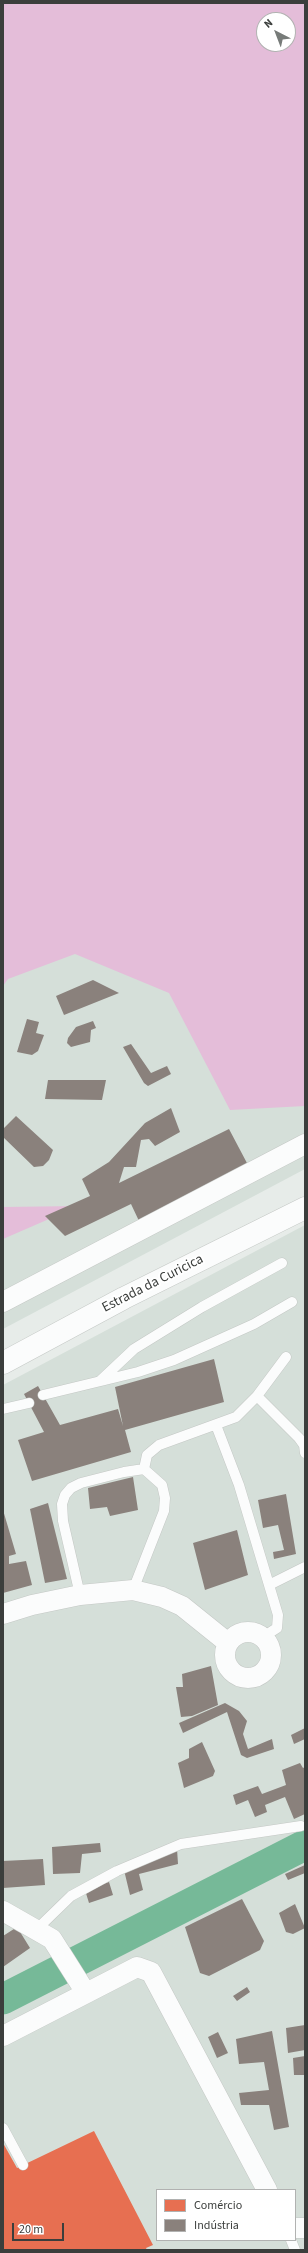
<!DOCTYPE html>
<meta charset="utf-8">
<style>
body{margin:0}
#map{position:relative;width:308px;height:2253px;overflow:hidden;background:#e7ece9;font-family:"Source Sans 3",sans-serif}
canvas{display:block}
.frame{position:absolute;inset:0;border:4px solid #3b3e3c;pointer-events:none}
.legend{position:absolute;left:156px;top:2189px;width:140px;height:52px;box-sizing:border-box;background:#fff;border:1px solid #b1b2b1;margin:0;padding:5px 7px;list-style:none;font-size:12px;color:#3b3e3c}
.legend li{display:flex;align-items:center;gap:8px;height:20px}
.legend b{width:20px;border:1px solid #b1b2b1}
.north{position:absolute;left:256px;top:12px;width:40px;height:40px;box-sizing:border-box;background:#fff;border:1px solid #b1b2b1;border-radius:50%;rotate:318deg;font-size:11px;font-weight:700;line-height:16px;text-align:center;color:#3b3e3c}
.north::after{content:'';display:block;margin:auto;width:14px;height:18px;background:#777b79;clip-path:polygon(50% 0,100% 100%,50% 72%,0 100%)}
.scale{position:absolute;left:12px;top:2223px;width:52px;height:18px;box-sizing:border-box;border:2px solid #3b3e3c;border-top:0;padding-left:5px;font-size:12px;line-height:14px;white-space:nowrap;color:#3b3e3c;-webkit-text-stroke:3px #fff;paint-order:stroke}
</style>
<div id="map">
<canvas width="308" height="2253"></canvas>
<div class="frame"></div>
<ul class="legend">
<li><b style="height:11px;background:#e76f51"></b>Comércio</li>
<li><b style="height:11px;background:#8a817c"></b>Indústria</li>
</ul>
<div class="north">N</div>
<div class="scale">20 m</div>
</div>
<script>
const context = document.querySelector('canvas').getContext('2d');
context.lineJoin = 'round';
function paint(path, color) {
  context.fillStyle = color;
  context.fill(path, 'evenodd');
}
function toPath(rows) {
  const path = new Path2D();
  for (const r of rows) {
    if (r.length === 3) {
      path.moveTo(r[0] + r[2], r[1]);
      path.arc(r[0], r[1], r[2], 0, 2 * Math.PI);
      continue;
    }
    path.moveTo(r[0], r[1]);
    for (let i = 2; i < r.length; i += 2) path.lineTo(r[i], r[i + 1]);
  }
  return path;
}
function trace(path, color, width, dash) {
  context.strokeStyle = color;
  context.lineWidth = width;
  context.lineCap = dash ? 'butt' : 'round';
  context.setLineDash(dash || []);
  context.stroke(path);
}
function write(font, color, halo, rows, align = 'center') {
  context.font = font + ' "Source Sans 3",sans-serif';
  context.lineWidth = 4;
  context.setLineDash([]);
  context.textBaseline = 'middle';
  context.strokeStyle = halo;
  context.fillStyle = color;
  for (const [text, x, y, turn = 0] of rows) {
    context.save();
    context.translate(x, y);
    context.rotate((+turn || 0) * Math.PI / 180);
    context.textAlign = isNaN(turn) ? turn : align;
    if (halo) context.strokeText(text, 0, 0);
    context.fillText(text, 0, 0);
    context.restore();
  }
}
paint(toPath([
 [88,937,305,1082,305,1169,3,1329,3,963],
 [305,1225,305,2250,3,2250,3,1385],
 [157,2190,295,2190,295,2240,157,2240]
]), '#d5dfd9');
paint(toPath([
 [3,3,305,3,305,1106,230,1110,169,993,75,954,8,979,3,986],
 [264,20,288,20,288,44,264,44],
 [79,1206,3,1239,3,1207]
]), '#e4bdd9');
paint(toPath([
 [94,2131,153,2245,146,2248,147,2250,3,2250,3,2143,17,2168]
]), '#e76f51');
paint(toPath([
 [93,980,119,993,64,1015,56,996],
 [27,1019,39,1022,36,1033,44,1035,38,1051,32,1055,17,1052],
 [93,1021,96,1028,91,1030,90,1042,71,1047,67,1043,68,1038,76,1027],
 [131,1044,151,1073,167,1066,171,1074,148,1086,144,1083,123,1047],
 [48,1080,106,1080,102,1100,45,1099],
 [171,1108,180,1132,155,1146,149,1139,141,1140,136,1167,124,1167,119,1183,229,1129,248,1165,139,1221,131,1204,65,1236,45,1216,90,1196,82,1179,109,1162,145,1123],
 [16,1116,53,1150,49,1160,43,1166,34,1167,3,1137,3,1129],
 [214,1359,224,1402,125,1430,131,1452,32,1481,18,1440,44,1432,24,1394,38,1386,60,1425,118,1409,123,1426,115,1387],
 [133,1477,138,1510,110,1516,107,1507,90,1509,88,1488],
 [286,1494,296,1554,274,1559,273,1552,284,1550,278,1525,263,1528,258,1500],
 [48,1503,67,1579,45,1583,30,1509],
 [3,1510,16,1554,9,1556,9,1564,26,1561,32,1585,3,1593],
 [237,1530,248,1575,205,1590,193,1543],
 [211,1666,218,1705,192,1716,181,1717,176,1687,183,1687,182,1674],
 [225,1703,239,1711,247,1721,243,1734,248,1749,272,1739,274,1749,247,1758,241,1755,227,1712,183,1733,179,1723],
 [305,1728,305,1739,294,1744,291,1735],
 [202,1742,215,1771,213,1776,184,1788,178,1763,189,1758,189,1749],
 [300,1763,303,1768,305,1767,305,1814,294,1819,285,1797,265,1805,267,1812,255,1817,248,1800,236,1805,233,1795,258,1786,262,1794,286,1785,282,1770],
 [100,1843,101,1852,82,1854,80,1873,53,1874,52,1847],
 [177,1849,178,1864,139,1874,143,1890,130,1895,124,1870],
 [43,1859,45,1885,3,1888,3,1861],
 [305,1865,305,1873,288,1880,285,1874],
 [109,1882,113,1895,89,1903,85,1890],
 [242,1899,264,1941,260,1950,209,1976,200,1973,185,1927],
 [295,1904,305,1928,293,1934,286,1932,279,1913],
 [17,1927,30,1948,3,1967,3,1936],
 [247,1987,250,1992,237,2001,233,1996],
 [305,2025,305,2050,288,2053,286,2028],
 [272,2031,289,2127,274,2130,269,2105,241,2105,239,2093,269,2090,264,2062,239,2064,236,2039],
 [218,2032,228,2053,217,2058,208,2037],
 [305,2056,305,2075,294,2075,293,2058]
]), '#8a817c');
trace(toPath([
 [3,1999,305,1845]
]), '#76b998', 31);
const lane = toPath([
 [100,1381,134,1349,202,1307,282,1263],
 [43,1395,138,1372,174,1360,254,1324,292,1302],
 [257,1396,299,1438,304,1445,305,1453],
 [3,1409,29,1403],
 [216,1425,239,1485,278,1615,277,1628,263,1637],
 [144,1469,147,1455,159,1445,236,1417,257,1396,286,1357],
 [269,1585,305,1567],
 [80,1595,63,1521,62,1504,65,1495,71,1488,81,1483,124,1472,144,1469,162,1485,165,1498,164,1511,133,1590],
 [37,1929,71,1896,117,1871,181,1844,301,1826],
 [3,2128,23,2165],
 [291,2240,295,2250]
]);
const street = toPath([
 [3,1302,305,1144],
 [3,1614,32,1605,80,1595,133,1590,162,1597,182,1606,228,1643],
 [248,1655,23],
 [3,1911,52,1939,86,1993],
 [3,2036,137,1967,151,1972,267,2190],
 [295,2228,305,2228]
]);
const secondary = toPath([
 [3,1363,124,1298,305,1208]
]);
trace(lane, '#c4c8c5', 11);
trace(street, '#c4c8c5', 21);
trace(secondary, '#c4c8c5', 23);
trace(lane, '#fbfcfc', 10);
trace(street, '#fbfcfc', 20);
trace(secondary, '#fbfcfc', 22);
write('14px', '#3b3e3c', '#fff', [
 ["Estrada da Curicica",153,1284,-27]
]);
</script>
